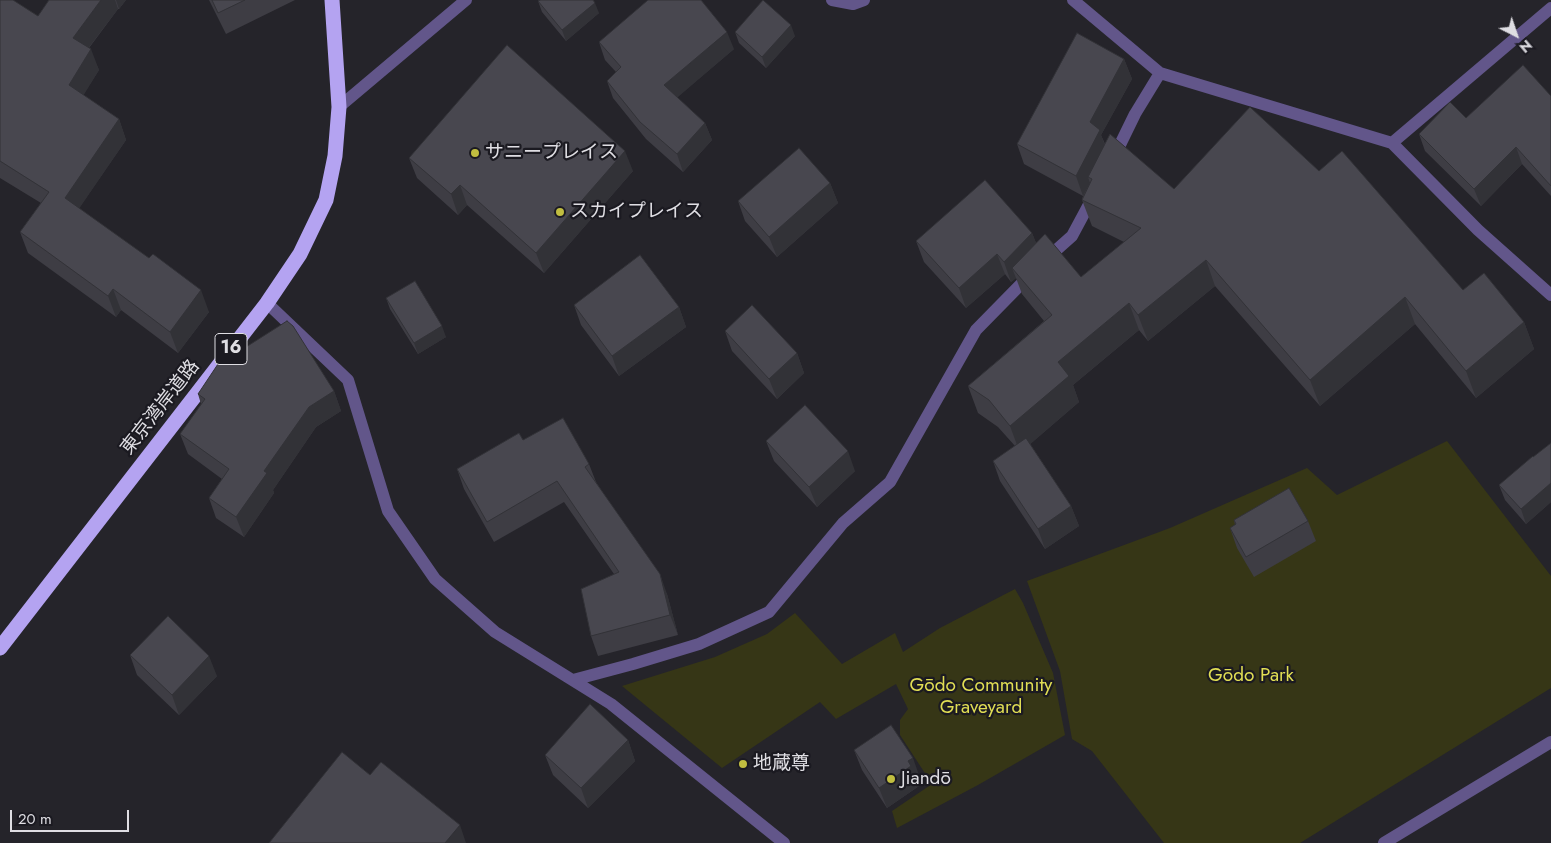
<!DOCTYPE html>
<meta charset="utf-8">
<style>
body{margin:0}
#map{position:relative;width:1551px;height:843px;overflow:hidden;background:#25242a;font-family:Jost,sans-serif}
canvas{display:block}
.north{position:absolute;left:1491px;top:10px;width:50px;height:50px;-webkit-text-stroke:4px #1b1a21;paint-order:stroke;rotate:139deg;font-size:14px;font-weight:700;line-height:20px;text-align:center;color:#dfdee3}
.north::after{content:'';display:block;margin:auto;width:18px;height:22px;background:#dfdee3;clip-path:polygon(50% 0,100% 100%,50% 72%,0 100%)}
.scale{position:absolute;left:10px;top:810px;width:119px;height:22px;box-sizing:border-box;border:2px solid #dfdee3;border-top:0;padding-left:6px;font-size:15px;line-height:18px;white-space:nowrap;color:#dfdee3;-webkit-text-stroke:4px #1b1a21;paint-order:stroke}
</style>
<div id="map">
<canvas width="1551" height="843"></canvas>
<div class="north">N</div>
<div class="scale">20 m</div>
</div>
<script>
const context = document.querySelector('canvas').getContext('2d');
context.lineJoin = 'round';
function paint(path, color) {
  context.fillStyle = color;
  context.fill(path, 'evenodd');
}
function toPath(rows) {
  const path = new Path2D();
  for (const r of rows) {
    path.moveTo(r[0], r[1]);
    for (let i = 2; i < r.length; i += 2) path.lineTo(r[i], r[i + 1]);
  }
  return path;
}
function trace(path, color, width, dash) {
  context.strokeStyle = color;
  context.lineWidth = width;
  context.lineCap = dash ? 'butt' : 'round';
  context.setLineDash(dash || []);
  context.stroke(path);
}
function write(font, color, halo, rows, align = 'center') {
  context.font = font + ' Jost,"Noto Sans JP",sans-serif';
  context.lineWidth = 4.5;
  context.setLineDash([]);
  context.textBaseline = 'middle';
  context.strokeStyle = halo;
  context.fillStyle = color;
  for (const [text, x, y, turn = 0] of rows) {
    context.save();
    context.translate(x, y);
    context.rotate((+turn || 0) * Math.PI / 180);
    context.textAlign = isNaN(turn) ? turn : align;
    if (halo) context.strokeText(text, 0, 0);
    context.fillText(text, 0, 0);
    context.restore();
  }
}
paint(toPath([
 [1447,441,1551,576,1551,688,1300,843,1164,843,1092,751,1072,739,1060,671,1027,581,1170,528,1307,468,1337,495],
 [1015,589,1023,603,1053,673,1065,735,978,785,897,828,892,811,932,784,900,735,900,720,908,709,896,684,836,719,820,702,722,768,622,686,715,657,767,634,795,613,842,664,895,633,903,652,940,628]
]), '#363616');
trace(toPath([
 [832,0,853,4,864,0],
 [1073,0,1160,73,1392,143,1478,230,1551,295],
 [339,107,466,0],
 [1392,143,1551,8],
 [1114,157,1135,114,1160,73],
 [1045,260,1072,236,1094,195],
 [267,303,348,380,388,511,435,579,495,632,611,704,784,843],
 [573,680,633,664,699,644,769,612,843,523,890,482,976,330,1029,276],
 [1384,843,1551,742]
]), '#62568a', 12);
trace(toPath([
 [0,648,267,303,300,254,326,200,335,156,339,107,332,0]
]), '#b4a3f1', 15);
paint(toPath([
 [0,0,38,16,49,0,126,0,119,9,118,9,89,48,99,70,83,95,119,119,126,140,79,208,209,312,178,353,121,310,116,317,28,253,20,232,41,203,0,178],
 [209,0,295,0,226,34],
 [538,1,599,13,566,41,542,12],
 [735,32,795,36,766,68,739,43],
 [599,42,734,49,677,97,705,123,712,140,683,172,646,139,613,98,607,81,616,72,605,60],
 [1124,59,1132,79,1101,135,1105,144,1174,189,1319,171,1463,290,1524,322,1534,349,1476,398,1415,324,1320,406,1215,286,1148,341,1139,330,1073,385,1079,402,1030,444,1071,506,1079,526,1045,549,1000,481,993,461,1015,446,998,427,978,413,968,386,1044,321,1022,294,1016,278,1011,282,1005,274,966,308,924,262,916,241,1032,233,1036,243,1081,277,1124,242,1092,226,1082,200,1083,196,1024,164,1017,144],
 [1551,96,1551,196,1522,164,1481,206,1425,151,1419,134],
 [409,158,633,171,544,273,467,205,458,215,417,178],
 [830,183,838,203,777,257,745,221,738,201],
 [386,298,446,337,418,354,390,309],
 [574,305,679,307,686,327,619,376,581,325],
 [725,331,797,353,804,373,777,399,732,351],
 [235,354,334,391,341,411,316,427,273,490,274,493,244,537,216,518,209,498,222,479,188,454,180,434,201,404,198,394],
 [523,440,589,464,596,482,667,594,678,635,598,656,591,636,614,574,564,502,494,542,464,489,457,469],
 [766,441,855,471,817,507,774,461],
 [1551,443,1551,502,1526,524,1505,500,1499,485],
 [1234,520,1308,521,1316,541,1254,577,1237,548,1230,528,1235,525],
 [130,655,217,676,179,715,137,675],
 [628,740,635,761,588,808,553,775,545,755],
 [854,750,920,778,917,781,919,786,887,808,862,770]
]), '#3e3d44');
paint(toPath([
 [101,0,115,0,118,9,80,59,73,38],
 [116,0,126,0,119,9],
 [595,3,599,13,566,41,562,30],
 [791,25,795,36,766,68,762,57],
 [727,32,734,49,671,103,664,85],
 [91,49,99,70,77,106,69,85],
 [1124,59,1132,79,1101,135,1107,151,1088,177,1090,183,1083,196,1076,176,1090,122],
 [119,119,126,140,72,219,65,198],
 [705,123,712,140,683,172,677,154],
 [1516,147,1522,164,1481,206,1474,189],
 [625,151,633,171,544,273,536,253],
 [830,183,838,203,777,257,769,237],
 [460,185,467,205,458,215,451,194],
 [1032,233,1040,253,1012,268,1016,278,1011,282,1004,262],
 [997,254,1005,274,966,308,959,288],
 [1206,260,1215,286,1148,341,1138,315],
 [113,289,121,310,116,317,108,296],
 [201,290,209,312,178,353,170,332],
 [1405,297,1415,324,1320,406,1310,380],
 [1129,303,1139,330,1073,385,1079,402,1020,453,1010,426,1058,362],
 [679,307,686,327,619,376,612,356],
 [1524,322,1534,349,1476,398,1466,371],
 [442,326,446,337,418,354,414,343],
 [797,353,804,373,777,399,769,379],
 [334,391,341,411,316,427,273,490,274,493,244,537,236,517,264,471,309,407],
 [848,451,855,471,817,507,809,487],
 [1551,483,1551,502,1526,524,1521,509],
 [1071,506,1079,526,1045,549,1038,529],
 [660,574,667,594,678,635,670,615],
 [209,656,217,676,179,715,172,695],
 [628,740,635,761,588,808,581,788],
 [913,758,920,778,917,781,919,786,887,808,879,788,908,761],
 [460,825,466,843,445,843]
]), '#323237');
const building = toPath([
 [0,0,13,0,38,16,49,0,101,0,73,38,91,49,69,85,119,119,65,198,149,258,153,254,201,290,170,332,113,289,108,296,20,232,49,192,0,161,0,0],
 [212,0,245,0,218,13,212,0],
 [540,0,593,0,595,3,562,30,538,1,540,0],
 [648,0,701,0,727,32,664,85,705,123,677,154,640,122,607,81,621,67,599,42,648,0],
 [763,0,791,25,762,57,735,32,763,0],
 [1077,33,1124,59,1090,122,1100,130,1076,176,1017,144,1077,33],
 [507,45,625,151,536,253,460,185,451,194,409,158,507,45],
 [1523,65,1551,96,1551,186,1516,147,1474,189,1419,134,1450,102,1466,118,1523,65],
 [1250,107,1319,171,1342,151,1463,290,1484,273,1524,322,1466,371,1405,297,1310,380,1206,260,1138,315,1129,303,1058,362,1069,376,1010,426,989,400,968,386,1052,315,1012,268,1045,234,1081,277,1141,228,1082,200,1092,179,1088,177,1110,134,1174,189,1250,107],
 [799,148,830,183,769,237,738,201,799,148],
 [985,180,1032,233,1004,262,997,254,959,288,916,241,985,180],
 [640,255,679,307,612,356,574,305,640,255],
 [415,281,442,326,414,343,386,298,415,281],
 [752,305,797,353,769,379,725,331,752,305],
 [287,321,293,326,334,391,309,407,264,471,267,473,236,517,209,498,229,469,180,434,205,399,198,394,228,349,235,354,287,321],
 [805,405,848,451,809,487,766,441,805,405],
 [563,418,589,464,585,467,660,574,670,615,591,636,581,589,619,572,557,481,487,522,457,469,519,433,523,440,563,418],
 [1026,438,1071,506,1038,529,993,461,1026,438],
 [1551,443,1551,483,1521,509,1499,485,1533,456,1533,457,1551,443],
 [1289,488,1308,521,1246,557,1230,528,1236,524,1234,520,1289,488],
 [168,616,209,656,172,695,130,655,168,616],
 [590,704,628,740,581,788,545,755,590,704],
 [891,725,913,758,908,761,911,766,879,788,854,750,891,725],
 [342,752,370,775,381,762,460,825,445,843,269,843,342,752]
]);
paint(building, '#48474f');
trace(building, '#323237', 1);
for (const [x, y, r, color] of [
 [475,153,5,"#c1be40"],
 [560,212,5,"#c1be40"],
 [743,764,5,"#c1be40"],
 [891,779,5,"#c1be40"]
]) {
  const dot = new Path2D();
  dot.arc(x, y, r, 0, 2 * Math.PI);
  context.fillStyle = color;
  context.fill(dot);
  trace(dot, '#1b1a21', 2);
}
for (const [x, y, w] of [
 [231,349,32]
]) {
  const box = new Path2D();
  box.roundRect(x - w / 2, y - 15.5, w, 31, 4);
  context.fillStyle = '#1b1a21';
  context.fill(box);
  trace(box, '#dfdee3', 1);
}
write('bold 18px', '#dfdee3', null, [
 ["16",231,349]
]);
write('19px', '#dfdee3', '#1b1a21', [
 ["サニープレイス",485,153],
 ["スカイプレイス",570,212],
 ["地蔵尊",753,764],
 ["Jiandō",901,779]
], 'left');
write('19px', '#dfdee3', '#1b1a21', [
 ["東京湾岸道路",161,408,-52]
]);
write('19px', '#e0dd54', '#1b1a21', [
 ["Gōdo Park",1251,676],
 ["Gōdo Community",981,686],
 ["Graveyard",981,708]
]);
</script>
